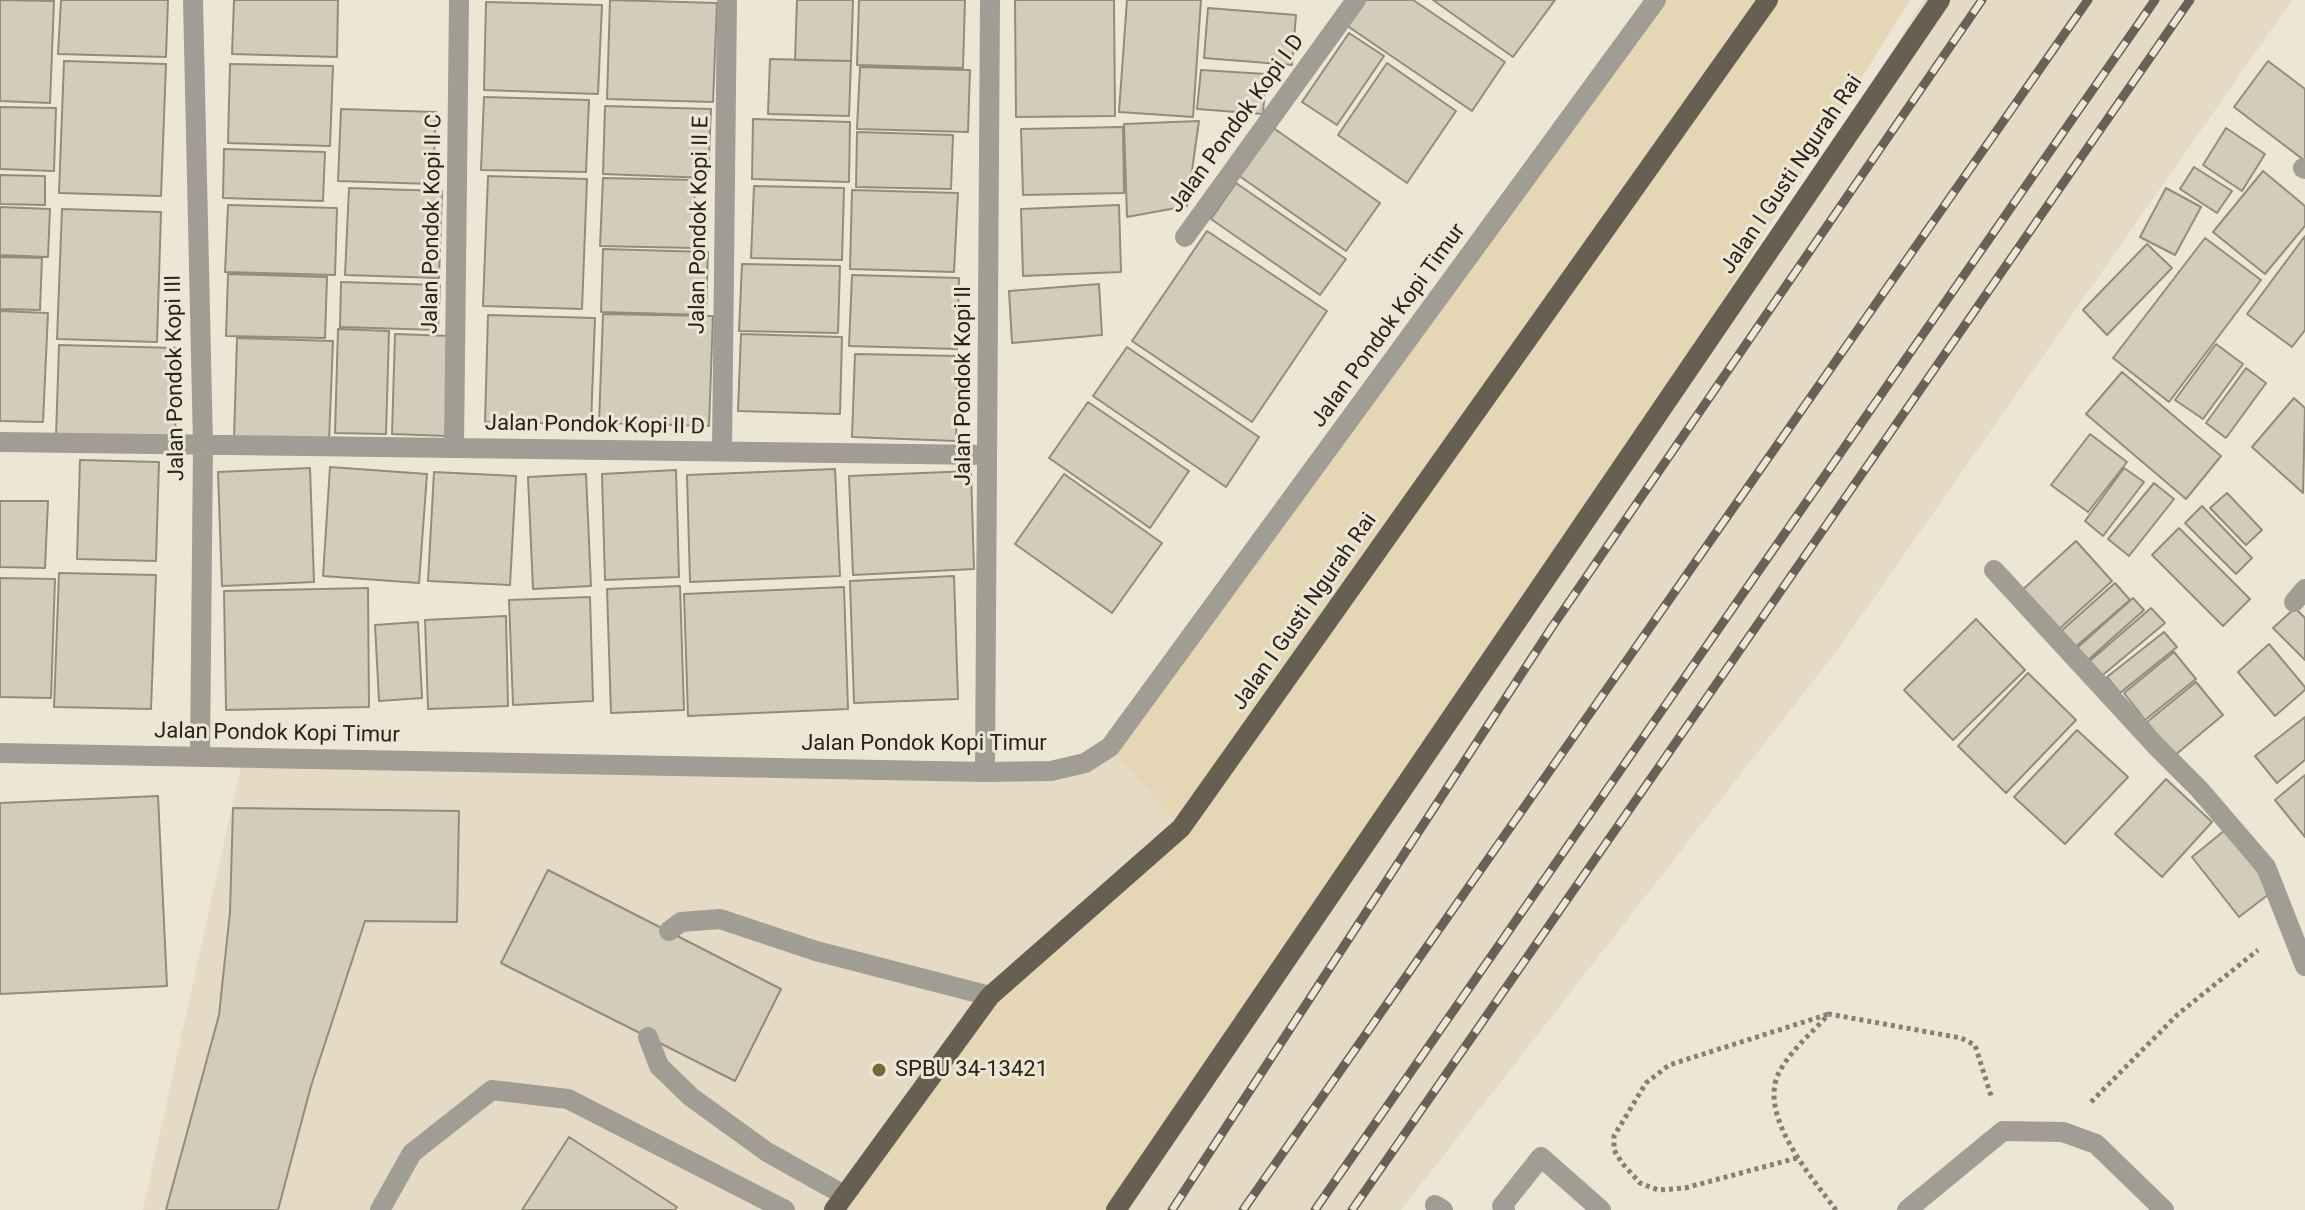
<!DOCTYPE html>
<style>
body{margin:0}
canvas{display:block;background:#eee6d5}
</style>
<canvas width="2305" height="1210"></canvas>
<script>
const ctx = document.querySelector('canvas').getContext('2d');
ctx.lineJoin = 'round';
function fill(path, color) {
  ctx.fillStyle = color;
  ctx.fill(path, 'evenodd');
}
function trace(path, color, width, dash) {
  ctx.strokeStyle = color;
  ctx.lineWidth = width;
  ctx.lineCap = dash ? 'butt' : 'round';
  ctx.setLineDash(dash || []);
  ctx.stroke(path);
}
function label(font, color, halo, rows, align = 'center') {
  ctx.font = font + ' Roboto,sans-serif';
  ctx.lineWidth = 6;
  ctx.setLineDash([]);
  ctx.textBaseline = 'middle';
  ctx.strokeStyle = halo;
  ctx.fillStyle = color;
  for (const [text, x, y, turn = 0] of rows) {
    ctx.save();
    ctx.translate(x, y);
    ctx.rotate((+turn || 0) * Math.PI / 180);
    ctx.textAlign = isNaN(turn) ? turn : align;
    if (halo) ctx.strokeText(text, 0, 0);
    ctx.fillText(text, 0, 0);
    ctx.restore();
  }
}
fill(new Path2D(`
 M1923,0H2292L1838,649L1401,1210H1117L1795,212Z
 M1110,747L1181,828L834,1210H143L243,757L1051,771Z`), '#e5dac3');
fill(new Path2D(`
 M1656,0H1910L1591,512L1116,1210H834L990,996L1181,828L1110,747Z`), '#e5d6b5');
const building = new Path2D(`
 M0,0L54,1L50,103L0,101Z
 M61,0H168L166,57L58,54Z
 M234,0H338L337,57L232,54Z
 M610,0L717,3L713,102L607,99Z
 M797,0H853L851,61L795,60Z
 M859,0H965L963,68L857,65Z
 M1015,0H1114L1115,116L1016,117Z
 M1127,0H1201L1193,117L1119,112Z
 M1363,0H1413L1505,62L1472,111L1346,25Z
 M1433,0H1555L1513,57Z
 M486,2L602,5L598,94L484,90Z
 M1208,8L1296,15L1292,65L1204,58Z
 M1349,33L1384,56L1337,125L1302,102Z
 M770,59L851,61L849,116L768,114Z
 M64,61L166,64L161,196L59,193Z
 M2268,61L2305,89V161L2234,107Z
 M1387,63L1456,111L1407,183L1338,135Z
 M230,64L333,66L330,146L228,143Z
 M860,67L970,70L968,132L857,129Z
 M1201,70L1266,74L1263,114L1197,109Z
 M484,97L589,100L586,172L481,170Z
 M605,106L711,109L708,178L603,174Z
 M0,107L56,108L54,171L0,169Z
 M341,109L436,112L433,184L338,181Z
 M753,119L850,122L849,182L752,179Z
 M1199,121L1187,206L1127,217L1124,124Z
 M1123,127L1124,193L1023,195L1021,129Z
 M1272,127L1380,203L1346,251L1238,175Z
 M2226,128L2265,154L2242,191L2203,165Z
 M857,132L953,135L951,189L856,187Z
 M224,149L325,152L323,201L223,198Z
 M2194,167L2232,191L2217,213L2180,189Z
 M2263,171L2305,206V226L2265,274L2213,232Z
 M0,175L45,176V205L0,204Z
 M488,176L587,179L582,309L483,306Z
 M603,178L695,180L693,248L600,246Z
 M1236,183L1346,259L1320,295L1211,219Z
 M754,186L844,188L842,260L751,258Z
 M349,188L442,191L439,278L345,275Z
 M2166,188L2201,207L2175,255L2140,237Z
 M852,190L958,193L954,272L850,269Z
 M228,205L337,208L335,275L225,272Z
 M1119,205L1121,272L1023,276L1021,209Z
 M0,207L50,209L48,257L0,255Z
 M62,209L161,212L157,342L57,339Z
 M1207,231L1327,311L1252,422L1132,341Z
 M2305,236V330L2292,347L2247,314Z
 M2205,238L2261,280L2169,402L2113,358Z
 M2147,244L2172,268L2107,335L2083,310Z
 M603,249L708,252L706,315L601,312Z
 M0,257L42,258L40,310L0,309Z
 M742,264L840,266L838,333L739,331Z
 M228,274L327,277L325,338L226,336Z
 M852,275L959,278L957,349L849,346Z
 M341,282L440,285L438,330L340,327Z
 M1099,284L1102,335L1012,343L1009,291Z
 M0,311L48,313L43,422L0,421Z
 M603,314L713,316L709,426L599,423Z
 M488,315L595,318L591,424L485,422Z
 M338,329L389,331L386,434L335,433Z
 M395,334L451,336L447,436L392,434Z
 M741,334L842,337L840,414L738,411Z
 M237,338L333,341L329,441L234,439Z
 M2216,344L2243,364L2203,419L2175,400Z
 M59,345L177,348L175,441L56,437Z
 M1127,347L1259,437L1226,487L1093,396Z
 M855,354L958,356L956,441L852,437Z
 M2246,368L2266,383L2226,438L2206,423Z
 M2122,372L2221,456L2186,499L2086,414Z
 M2294,398L2305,408L2303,493L2252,447Z
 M1088,402L1189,471L1150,528L1049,458Z
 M2090,434L2127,462L2088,512L2051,485Z
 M80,460L159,462L156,561L77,559Z
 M330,467L427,474L419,583L323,576Z
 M310,468L314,582L222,586L218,472Z
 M2124,468L2144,482L2103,536L2085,521Z
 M835,469L840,576L690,582L687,475Z
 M676,470L679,577L605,580L602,474Z
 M971,471L974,569L853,575L849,476Z
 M434,472L516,476L510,585L428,581Z
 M586,474L591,586L533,589L528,477Z
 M1064,474L1162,543L1112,613L1015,544Z
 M2154,483L2174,499L2129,556L2108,539Z
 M2227,493L2262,530L2246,545L2210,508Z
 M0,501H48L45,568L0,567Z
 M2202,506L2252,558L2236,574L2185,523Z
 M2179,528L2250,599L2223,626L2152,555Z
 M2076,541L2112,581L2056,632L2020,592Z
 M59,573L156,575L151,709L54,707Z
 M954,576L958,699L854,703L850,581Z
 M0,578L55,579L51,698L0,697Z
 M2115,583L2130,600L2073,649L2059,633Z
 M680,586L684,710L611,713L607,589Z
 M844,587L848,709L688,716L684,594Z
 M368,588L369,707L226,710L224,591Z
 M590,597L593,701L513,705L509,600Z
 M2133,598L2144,610L2088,660L2077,648Z
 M2151,608L2165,623L2098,679L2085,665Z
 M2295,608L2305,618V660L2273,628Z
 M506,616L508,706L428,709L425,620Z
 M1976,619L2025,670L1953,740L1904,690Z
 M418,622L422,698L379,701L375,625Z
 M2164,632L2177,647L2120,693L2107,677Z
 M2269,644L2305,687V690L2275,716L2238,672Z
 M2174,652L2196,679L2145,720L2124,693Z
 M2028,673L2076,720L2006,793L1958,746Z
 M2196,682L2223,715L2174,756L2147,722Z
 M2305,717V760L2277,783L2255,756Z
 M2077,730L2128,777L2065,844L2014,797Z
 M2305,775V837L2275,800Z
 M2166,779L2212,822L2162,877L2115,834Z
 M158,796L167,986L0,994V803Z
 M233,808L459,811L457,922L365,921L311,1086L278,1210H166L219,1015L230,912Z
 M2225,830L2273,891L2239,917L2192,857Z
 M548,870L781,989L735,1081L501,963Z
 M569,1137L677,1207L675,1210H522Z`);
fill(building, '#d4ccbb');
trace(building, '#938b7b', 2);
trace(new Path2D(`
 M2091,1102L2178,1014L2258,950
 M1797,1158L1685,1188L1658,1190L1640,1183L1622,1163L1614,1150V1136L1646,1083L1669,1065L1829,1014
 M1836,1210C1812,1178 1761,1119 1777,1077C1787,1053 1812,1033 1829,1014L1961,1038L1975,1045L1992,1099`), '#857f74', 5, [4, 4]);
trace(new Path2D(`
 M669,931L681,922L720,919L816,951L990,996
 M648,1037L659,1066L691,1097L767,1152L844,1195
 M380,1210L412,1153L492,1090L568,1099L785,1210`), '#a09d95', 20);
trace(new Path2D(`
 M193,0L203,445L200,756
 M2303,168L2305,169
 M1185,237L1356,0
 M0,442L987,455
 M454,448L459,0
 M722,451L727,0
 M1994,570L2157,747L2199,789L2266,867L2305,966
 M2294,602L2305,589
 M0,753L985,772L1051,771L1085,763L1110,747L1656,0
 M985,772L990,0
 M1435,1205L1443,1210
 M1505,1210L1502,1206L1541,1157L1601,1210
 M1907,1210L2003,1131L2063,1132L2096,1144L2164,1210`), '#a09d95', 20);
trace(new Path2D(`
 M834,1210L990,996L1181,828L1768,0
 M1116,1210L1940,0`), '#666053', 20);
const rail = new Path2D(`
 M1172,1210L1552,627L1982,0
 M1243,1210L2088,0
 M1315,1210L2155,0
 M1352,1210L2190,0`);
trace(rail, '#676258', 9);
trace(rail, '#eee6d5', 6, [18]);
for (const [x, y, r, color] of [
 [879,1070,8,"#7b6635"]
]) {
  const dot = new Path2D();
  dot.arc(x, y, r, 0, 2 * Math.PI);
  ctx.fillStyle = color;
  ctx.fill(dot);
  trace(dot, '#eee6d5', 3);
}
label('22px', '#27241e', '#eee6d5', [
 ["Jalan Pondok Kopi I D",1237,124,-54],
 ["Jalan I Gusti Ngurah Rai",1792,175,-56],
 ["Jalan Pondok Kopi II C",433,224,-89],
 ["Jalan Pondok Kopi II E",700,225,-89],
 ["Jalan Pondok Kopi Timur",1389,326,-54],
 ["Jalan Pondok Kopi III",176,378,-91],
 ["Jalan Pondok Kopi II",964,386,-90],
 ["Jalan Pondok Kopi II D",595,426,1],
 ["Jalan I Gusti Ngurah Rai",1305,612,-55],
 ["Jalan Pondok Kopi Timur",277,734,1],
 ["Jalan Pondok Kopi Timur",924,744]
]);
label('22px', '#27241e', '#eee6d5', [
 ["SPBU 34-13421",895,1070]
], 'left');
</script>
